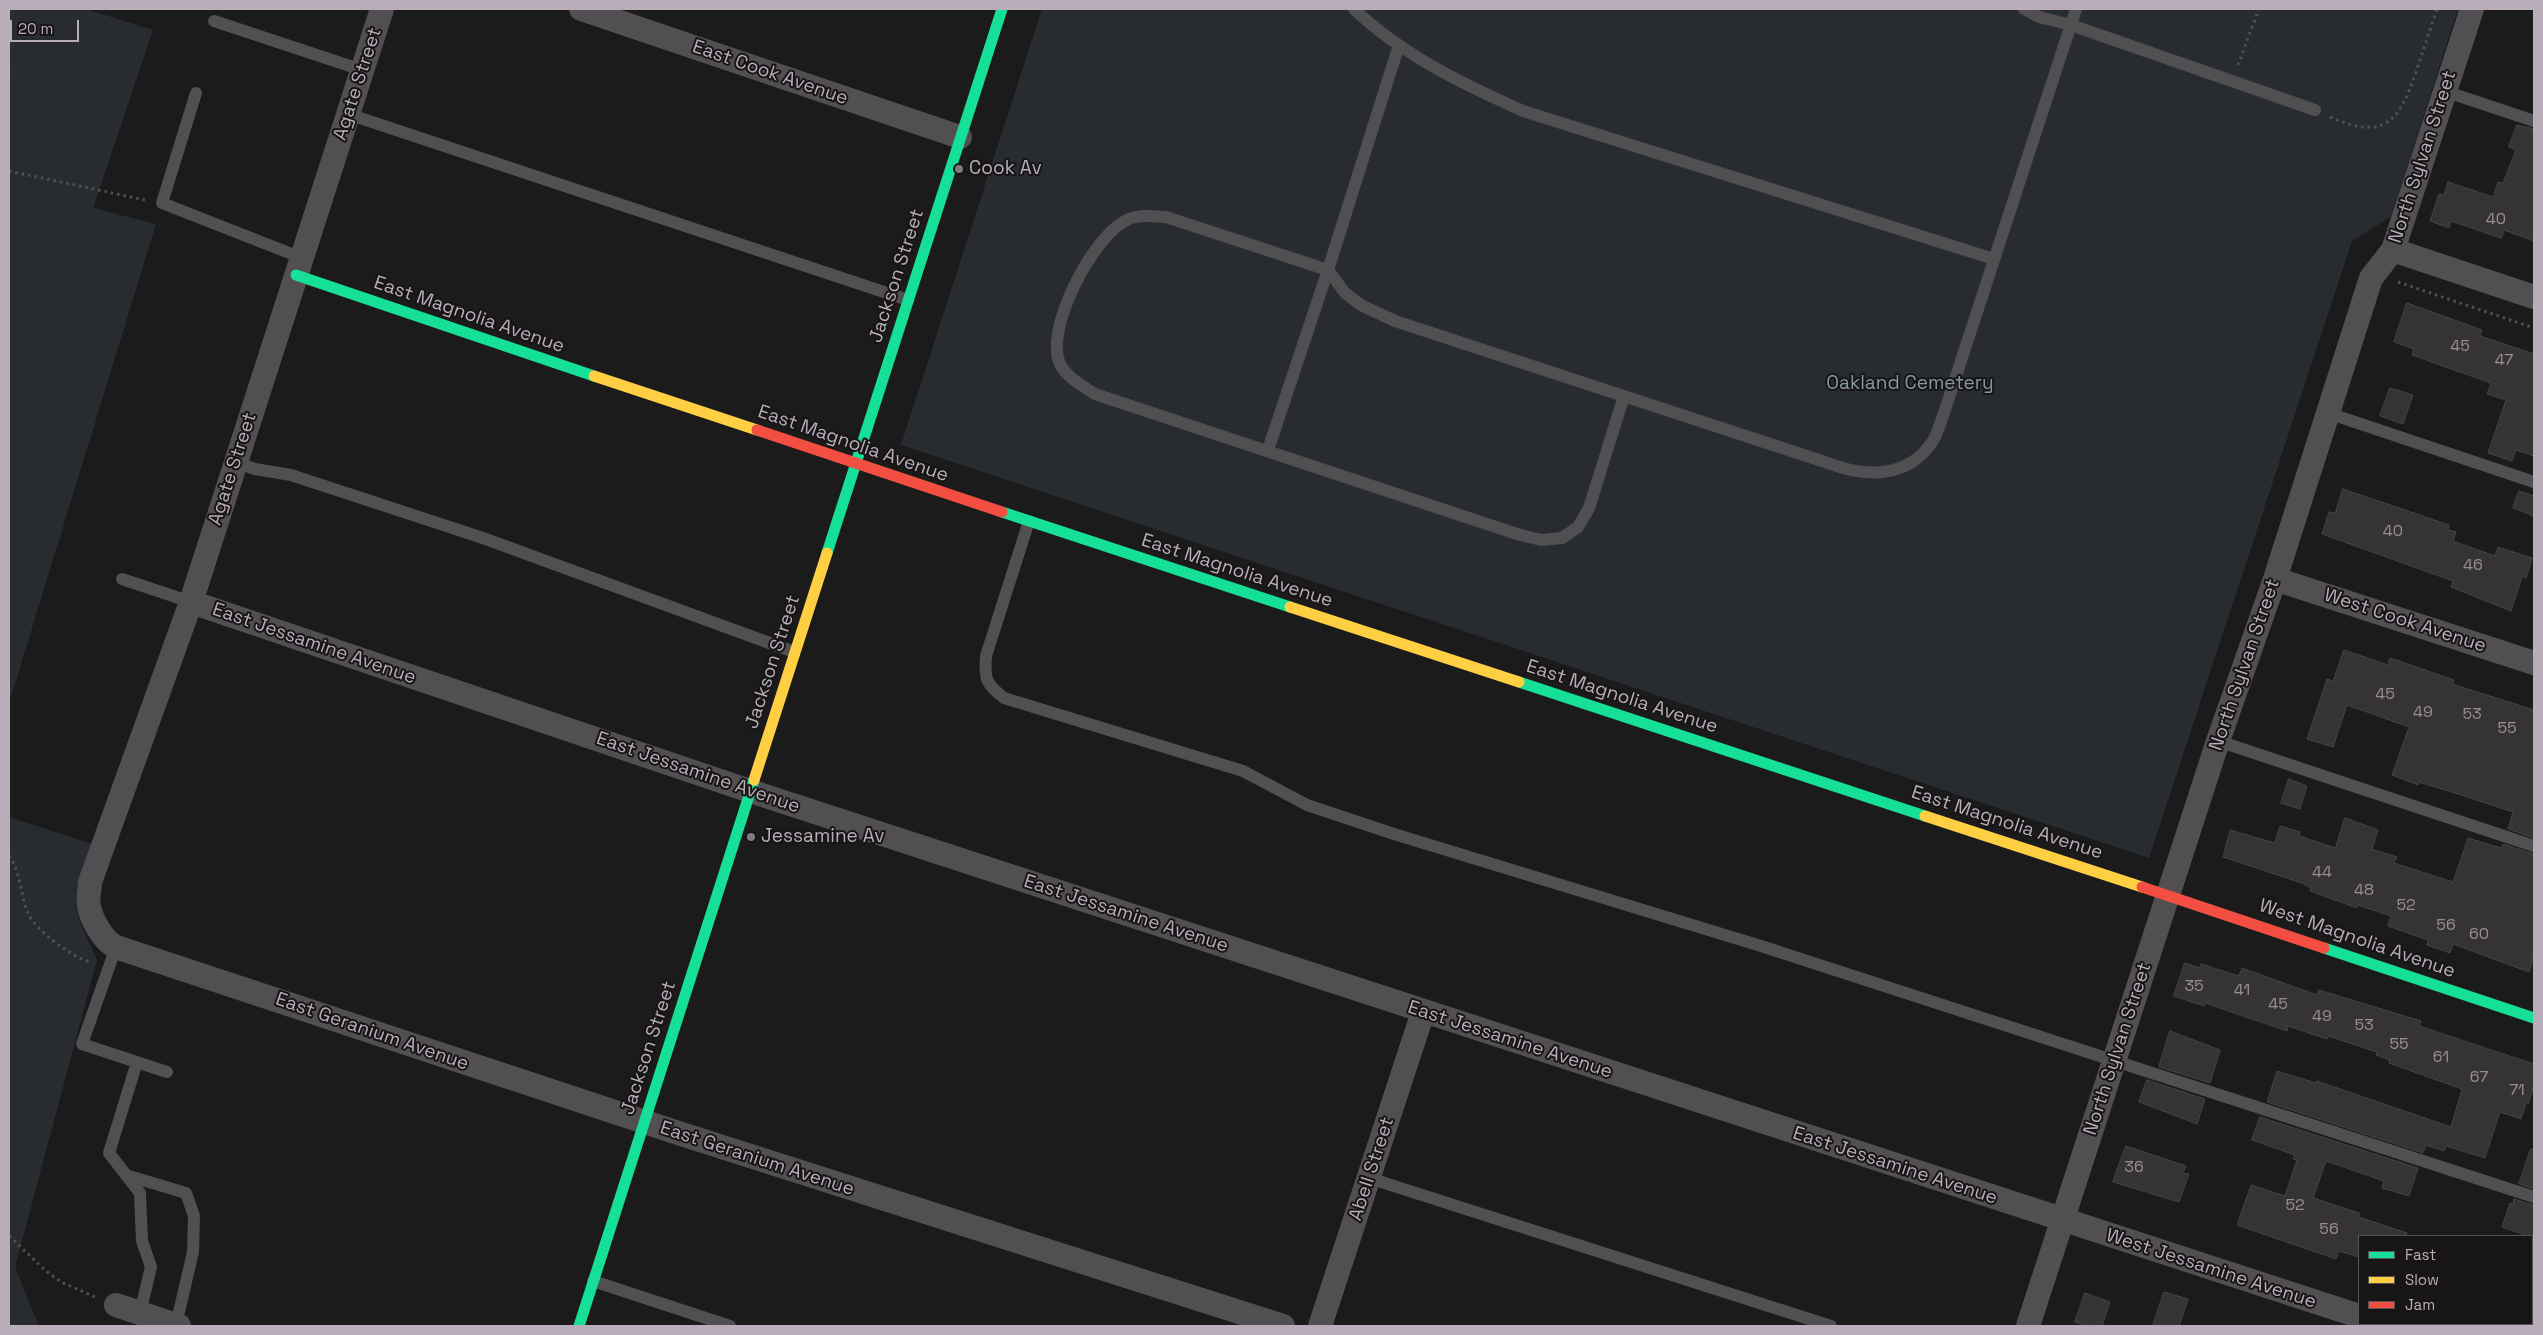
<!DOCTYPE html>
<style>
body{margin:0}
#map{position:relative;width:2543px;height:1335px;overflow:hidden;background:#1b1b1b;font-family:"Space Grotesk",sans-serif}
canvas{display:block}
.frame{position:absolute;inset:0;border:10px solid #baadba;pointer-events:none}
.legend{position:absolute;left:2358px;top:1235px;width:175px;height:90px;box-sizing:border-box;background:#171516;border:1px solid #585258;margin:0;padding:6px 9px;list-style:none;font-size:15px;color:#baadba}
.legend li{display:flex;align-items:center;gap:10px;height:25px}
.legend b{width:25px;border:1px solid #585258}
.scale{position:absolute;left:10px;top:20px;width:69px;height:22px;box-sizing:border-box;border:2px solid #baadba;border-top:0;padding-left:6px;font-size:15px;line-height:18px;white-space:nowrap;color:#baadba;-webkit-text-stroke:4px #171516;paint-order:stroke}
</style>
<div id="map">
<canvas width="2543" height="1335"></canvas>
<div class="frame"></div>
<ul class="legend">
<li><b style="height:6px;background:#16e098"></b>Fast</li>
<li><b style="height:6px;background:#ffcf43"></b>Slow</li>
<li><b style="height:6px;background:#f24e42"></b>Jam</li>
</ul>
<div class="scale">20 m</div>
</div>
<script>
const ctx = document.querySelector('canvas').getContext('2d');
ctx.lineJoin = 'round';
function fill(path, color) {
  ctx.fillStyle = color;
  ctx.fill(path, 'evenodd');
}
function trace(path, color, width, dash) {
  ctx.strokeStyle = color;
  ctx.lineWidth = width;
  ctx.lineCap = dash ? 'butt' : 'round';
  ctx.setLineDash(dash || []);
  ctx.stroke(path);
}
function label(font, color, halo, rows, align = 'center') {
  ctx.font = font + ' "Space Grotesk",sans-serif';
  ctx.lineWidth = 4;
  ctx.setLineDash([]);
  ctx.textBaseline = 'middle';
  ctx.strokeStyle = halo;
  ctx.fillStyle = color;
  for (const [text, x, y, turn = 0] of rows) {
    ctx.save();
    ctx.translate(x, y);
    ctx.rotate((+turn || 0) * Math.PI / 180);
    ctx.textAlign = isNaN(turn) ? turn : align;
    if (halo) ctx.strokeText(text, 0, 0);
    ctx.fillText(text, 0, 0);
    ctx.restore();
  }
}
fill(new Path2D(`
 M9,9H86L153,30L93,208L156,224L9,703Z
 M1042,9H2458L2391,217L2352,241L2149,858L901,445Z
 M9,817L92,844L75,904L79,920L97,960L15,1267L39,1326H9Z`), '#282c31');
const building = new Path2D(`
 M2517,125L2534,129V241L2504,230L2501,238L2451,221L2449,228L2430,221L2439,194L2444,195L2448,182L2493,197L2498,182L2503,183L2516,150L2509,147Z
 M2407,303L2482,330L2480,336L2534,354V456L2516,450L2512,461L2488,453L2506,400L2487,394L2491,383L2412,355L2414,349L2394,342Z
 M2390,388L2413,395L2403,424L2380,416Z
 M2343,489L2449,525L2448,530L2456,532L2453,541L2495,556L2498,547L2532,558L2526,578L2522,577L2511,611L2451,587L2453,581L2322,534L2329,512L2335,513Z
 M2519,491L2534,496V516L2513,508Z
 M2344,650L2388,665L2390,658L2454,680L2452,684L2534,710V838L2508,829L2513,812L2455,793L2419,782L2418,785L2392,775L2409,727L2347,705L2333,747L2307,739L2327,679L2333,681Z
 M2289,779L2307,786L2300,809L2281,803Z
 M2345,818L2378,830L2372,849L2397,857L2394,863L2453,882L2468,838L2501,848L2503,844L2534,854V955L2529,972L2453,944L2450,953L2427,945L2428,940L2388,926L2391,916L2358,905L2357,908L2310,891L2311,888L2302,883L2223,857L2230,830L2275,843L2280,826L2300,832L2299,836L2335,848Z
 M2185,963L2200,968L2201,964L2239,976L2242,968L2317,995L2319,990L2421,1021L2419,1026L2534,1064V1086L2528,1104L2526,1103L2521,1119L2500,1112L2485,1158L2446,1146L2444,1151L2426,1145L2423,1153L2267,1102L2277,1071L2316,1083L2317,1081L2451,1127L2462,1089L2389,1063L2390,1060L2376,1055L2377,1052L2328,1036L2327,1039L2288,1026L2287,1031L2205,1003L2204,1006L2174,996Z
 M2170,1031L2220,1050L2210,1083L2159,1067Z
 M2147,1080L2205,1099L2197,1124L2139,1102Z
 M2260,1117L2418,1168L2409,1196L2382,1188L2384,1181L2326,1161L2313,1198L2359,1213V1217L2407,1233L2406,1236H2359V1257L2339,1251L2336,1259L2237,1225L2251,1185L2285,1196L2297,1160L2293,1159L2295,1155L2252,1140Z
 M2126,1146L2186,1166L2183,1173L2189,1174L2179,1202L2113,1182Z
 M2531,1149L2534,1150V1189L2519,1184Z
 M2514,1199L2534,1205V1238L2502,1227L2510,1203L2513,1204Z
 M2164,1292L2188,1299L2179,1326H2153Z
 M2085,1293L2110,1302L2102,1326H2088L2075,1322Z`);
fill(building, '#353334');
trace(building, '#474347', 1);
trace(new Path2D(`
 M2238,65L2259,9
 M9,71V75
 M2330,117C2385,141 2399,122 2416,72C2423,51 2430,30 2437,9
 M9,171L145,200
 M2398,282L2534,328
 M9,856C21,871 20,893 27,911C34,930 72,957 92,963
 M9,1236L46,1271L61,1282L95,1297`), '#525052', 3, [2.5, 4]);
trace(new Path2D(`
 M1354,9C1402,55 1463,84 1523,111L1994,259
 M2024,9L2039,17L2071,25L2315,110
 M214,21L362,70
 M2444,91L2534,121
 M196,93L162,203L302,258
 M348,114L908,300
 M1624,396L1589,508L1578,527L1562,538L1541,540L1517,534L1095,394C1083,386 1067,378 1060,364C1044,330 1092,238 1125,221C1138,214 1152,216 1166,217L1328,270L1345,293L1361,305L1395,321L1828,463C1863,477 1905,479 1930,445C1937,437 1940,423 1944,413L2076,9
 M2328,413L2534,482
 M1268,450L1328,270L1399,45
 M236,462L255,469L291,475L483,538L794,652
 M1029,521L986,656C984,679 986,684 1004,698L1243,771L1307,805L1394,834L1761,946L2534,1197
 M122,579L191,602
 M2218,741L2534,846
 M116,947L82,1044L167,1072
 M137,1062L109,1153L140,1193L142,1241L151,1267L140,1313
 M129,1176L186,1193L194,1216L193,1252L176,1325
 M1369,1178L1831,1326
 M593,1281L730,1326`), '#514f51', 12);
trace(new Path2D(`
 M382,9L191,602L90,882C90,890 87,900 89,907C92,920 103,941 116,947L672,1131L1283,1326
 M581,9L960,137
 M2393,250L2534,297
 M2275,579L2534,663
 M191,602L750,791L2359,1316
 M116,1305L179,1326
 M2383,1324L2390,1326
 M1320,1326L1423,1012
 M2028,1326L2218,741L2275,579L2371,278L2393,250L2472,9`), '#514f51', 24);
trace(new Path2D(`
 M296,275L594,376
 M1002,512L1290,607
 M827,553L1002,9
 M1519,682L1925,816
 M2324,948L2534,1018
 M579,1326L754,780`), '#16e098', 11);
trace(new Path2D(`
 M594,376L757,430
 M1290,607L1519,682
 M754,780L827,553
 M1925,816L2142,887`), '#ffcf43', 11);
trace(new Path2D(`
 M757,430L1002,512
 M2142,887L2324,948`), '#f24e42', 11);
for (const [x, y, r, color] of [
 [959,169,5,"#827a82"],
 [751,837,5,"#827a82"]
]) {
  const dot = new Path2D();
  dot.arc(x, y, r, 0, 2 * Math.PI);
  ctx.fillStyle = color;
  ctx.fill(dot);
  trace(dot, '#171516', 2);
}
label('16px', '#998e98', null, [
 ["40",2496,220],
 ["45",2460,347],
 ["47",2504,361],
 ["40",2393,532],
 ["46",2473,566],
 ["45",2385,695],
 ["49",2423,713],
 ["53",2472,715],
 ["55",2507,729],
 ["44",2322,873],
 ["48",2364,891],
 ["52",2406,906],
 ["56",2446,926],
 ["60",2479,935],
 ["35",2194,987],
 ["41",2242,991],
 ["45",2278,1005],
 ["49",2322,1017],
 ["53",2364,1026],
 ["55",2399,1045],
 ["61",2441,1058],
 ["67",2479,1078],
 ["71",2517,1091],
 ["36",2134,1168],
 ["52",2295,1206],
 ["56",2329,1230]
]);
label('19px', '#baadba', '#171516', [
 ["East Cook Avenue",770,73,19],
 ["Agate Street",358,84,-72],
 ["North Sylvan Street",2423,157,-72],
 ["Jackson Street",897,276,-72],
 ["East Magnolia Avenue",469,315,19],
 ["East Magnolia Avenue",853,444,19],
 ["Agate Street",233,469,-72],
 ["East Magnolia Avenue",1237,571,18],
 ["West Cook Avenue",2405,621,18],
 ["East Jessamine Avenue",314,644,19],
 ["Jackson Street",773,662,-72],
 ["North Sylvan Street",2245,665,-71],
 ["East Magnolia Avenue",1622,697,18],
 ["East Jessamine Avenue",698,773,19],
 ["East Magnolia Avenue",2007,823,18],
 ["East Jessamine Avenue",1126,914,18],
 ["West Magnolia Avenue",2357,939,19],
 ["East Geranium Avenue",372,1032,19],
 ["East Jessamine Avenue",1510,1040,18],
 ["Jackson Street",649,1048,-72],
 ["North Sylvan Street",2118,1049,-72],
 ["East Geranium Avenue",757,1159,18],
 ["East Jessamine Avenue",1895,1166,18],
 ["Abell Street",1372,1169,-72],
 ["West Jessamine Avenue",2211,1269,18]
]);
label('19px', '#baadba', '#171516', [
 ["Cook Av",969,169],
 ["Jessamine Av",761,837]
], 'left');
label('19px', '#8698a4', '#171516', [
 ["Oakland Cemetery",1910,384]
]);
</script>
